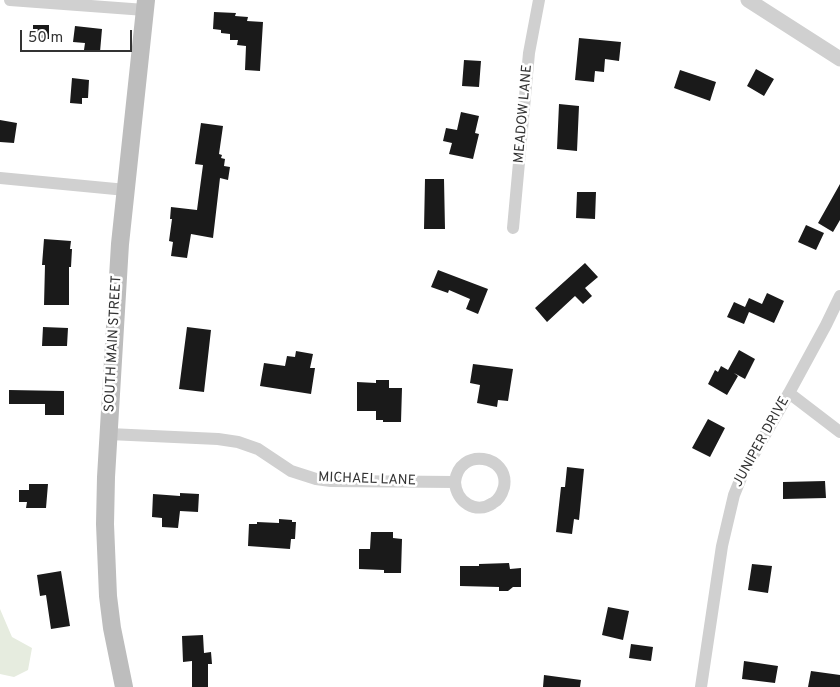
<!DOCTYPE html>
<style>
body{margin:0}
#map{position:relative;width:840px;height:687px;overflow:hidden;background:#fff;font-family:Overpass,sans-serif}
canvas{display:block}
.scale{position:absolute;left:20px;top:30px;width:112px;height:22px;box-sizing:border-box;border:2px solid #333;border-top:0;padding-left:6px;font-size:15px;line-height:18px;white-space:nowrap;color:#333;-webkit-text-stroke:4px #fff;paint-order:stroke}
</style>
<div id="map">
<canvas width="840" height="687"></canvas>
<div class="scale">50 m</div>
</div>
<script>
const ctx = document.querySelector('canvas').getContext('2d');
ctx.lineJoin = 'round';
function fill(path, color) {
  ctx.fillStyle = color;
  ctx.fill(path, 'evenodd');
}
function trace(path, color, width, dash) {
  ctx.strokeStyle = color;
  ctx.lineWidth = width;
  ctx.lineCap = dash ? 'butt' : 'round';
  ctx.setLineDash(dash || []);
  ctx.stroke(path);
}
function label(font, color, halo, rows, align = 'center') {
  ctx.font = font + ' Overpass,sans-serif';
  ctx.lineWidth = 5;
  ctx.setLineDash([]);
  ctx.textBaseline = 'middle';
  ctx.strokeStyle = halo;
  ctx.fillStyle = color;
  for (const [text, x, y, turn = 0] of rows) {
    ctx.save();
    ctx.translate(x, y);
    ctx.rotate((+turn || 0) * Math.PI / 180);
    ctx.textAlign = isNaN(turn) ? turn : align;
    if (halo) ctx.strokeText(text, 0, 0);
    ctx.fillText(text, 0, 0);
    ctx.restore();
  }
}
fill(new Path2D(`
 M0,609L12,637L32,648L28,670L14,677L0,674Z`), '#e6ecdf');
fill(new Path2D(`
 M214,12L236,13L235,16L248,17L247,21L263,22L260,71L245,70L246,46L237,45L238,40H230V34L221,33V30L213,29Z
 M33,25H49V39H33Z
 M75,26L102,29L100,52L84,50L85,43L73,42Z
 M579,38L621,42L619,61L605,59L604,72L595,71L594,82L575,80Z
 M464,60L481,61L479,87L462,86Z
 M756,69L774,79L764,96L747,86Z
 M680,70L716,82L710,101L674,88Z
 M72,78L89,80L88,98H82V104L70,103Z
 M559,104L579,106L577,151L557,149Z
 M461,112L479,116L475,133L479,134L473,159L449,154L452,143L443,141L446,128L457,130Z
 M0,120L17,123L14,143L0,142Z
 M201,123L223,126L219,154L222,155L221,158L225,159L224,166L230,167L228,180L220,178L213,238L191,234L187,258L171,256L173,242L169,241L172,219H170L171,207L197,210L203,165L195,164Z
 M425,179H444L445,229H424Z
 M840,184V220L833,232L818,223Z
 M577,192H596L595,219L576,218Z
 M806,225L824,233L816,250L798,242Z
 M44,239L71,241L70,249H72L71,267H69V305H44L45,265H42Z
 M585,263L598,277L585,288L592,296L583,304L575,296L547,322L535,308Z
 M438,270L488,289L478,314L466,309L470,299L449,290L448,293L431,287Z
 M767,293L784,301L774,323L749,312L744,324L727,317L734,302L745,307L749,298L762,304Z
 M43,327L68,328L67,346H42Z
 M187,327L211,330L204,392L179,389Z
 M739,350L755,359L745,379L734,373L738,376L727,395L708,384L715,370L718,372L721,366L728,370Z
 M296,351L313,354L310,368H315L311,394L260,386L264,363L285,366L287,356L295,357Z
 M473,364L513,369L508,401L498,400L497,407L477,403L480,385L470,383Z
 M376,380H389V388H402L401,422H383V420H376V411H357V382L376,383Z
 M9,390L64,391V415H45V404H9Z
 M708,419L725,428L710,457L692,448Z
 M567,467L584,469L579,520L574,519L572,534L556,532L561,487H565Z
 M825,481L826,498L783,499V482Z
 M29,484H48L46,508H26L27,502H19V490H29Z
 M180,493L199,494L198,512L180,511L178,528L162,527V518L152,517L153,494L180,496Z
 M279,519L292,520V522H296L295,539H291L290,549L248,546L249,524H257V522L279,523Z
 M371,532H393V538L402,539L401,573H384V570L359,569V549H370Z
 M509,563L510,569L521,568V587H513L508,591H499V587L460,586V566H479V564Z
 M752,564L772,566L768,593L748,590Z
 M61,571L70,626L51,629L46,595L40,596L37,575Z
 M608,607L629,611L623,640L602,635Z
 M203,635L204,653L211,652L212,664H208V687H192V661L183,662L182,636Z
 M631,644L653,647L651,661L629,658Z
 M744,661L778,666L775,683L742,679Z
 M811,671L840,675V687H808Z
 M544,675L581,680L580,687H543Z`), '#1a1a1a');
trace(new Path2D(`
 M10,0L145,10
 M0,178L126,190
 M513,228L529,53L539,0
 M789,393L840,432
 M109,434L218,439L238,442L258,449L291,471L316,479L331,481L455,482C459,446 510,455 504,487C502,494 499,500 493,503C476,515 456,502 455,482
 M701,687L722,546L734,495L743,473L789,393L826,325L840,296`), '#d0d0d0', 12);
trace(new Path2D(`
 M748,0L840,59`), '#d0d0d0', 15);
trace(new Path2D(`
 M124,687L112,628L108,596L105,524L106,477L120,244L146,0`), '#bdbdbd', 18);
label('14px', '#333', '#fff', [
 ["MEADOW LANE",524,114,-85],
 ["SOUTH MAIN STREET",114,344,-87],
 ["JUNIPER DRIVE",762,442,-61],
 ["MICHAEL LANE",367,480,2]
]);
</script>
